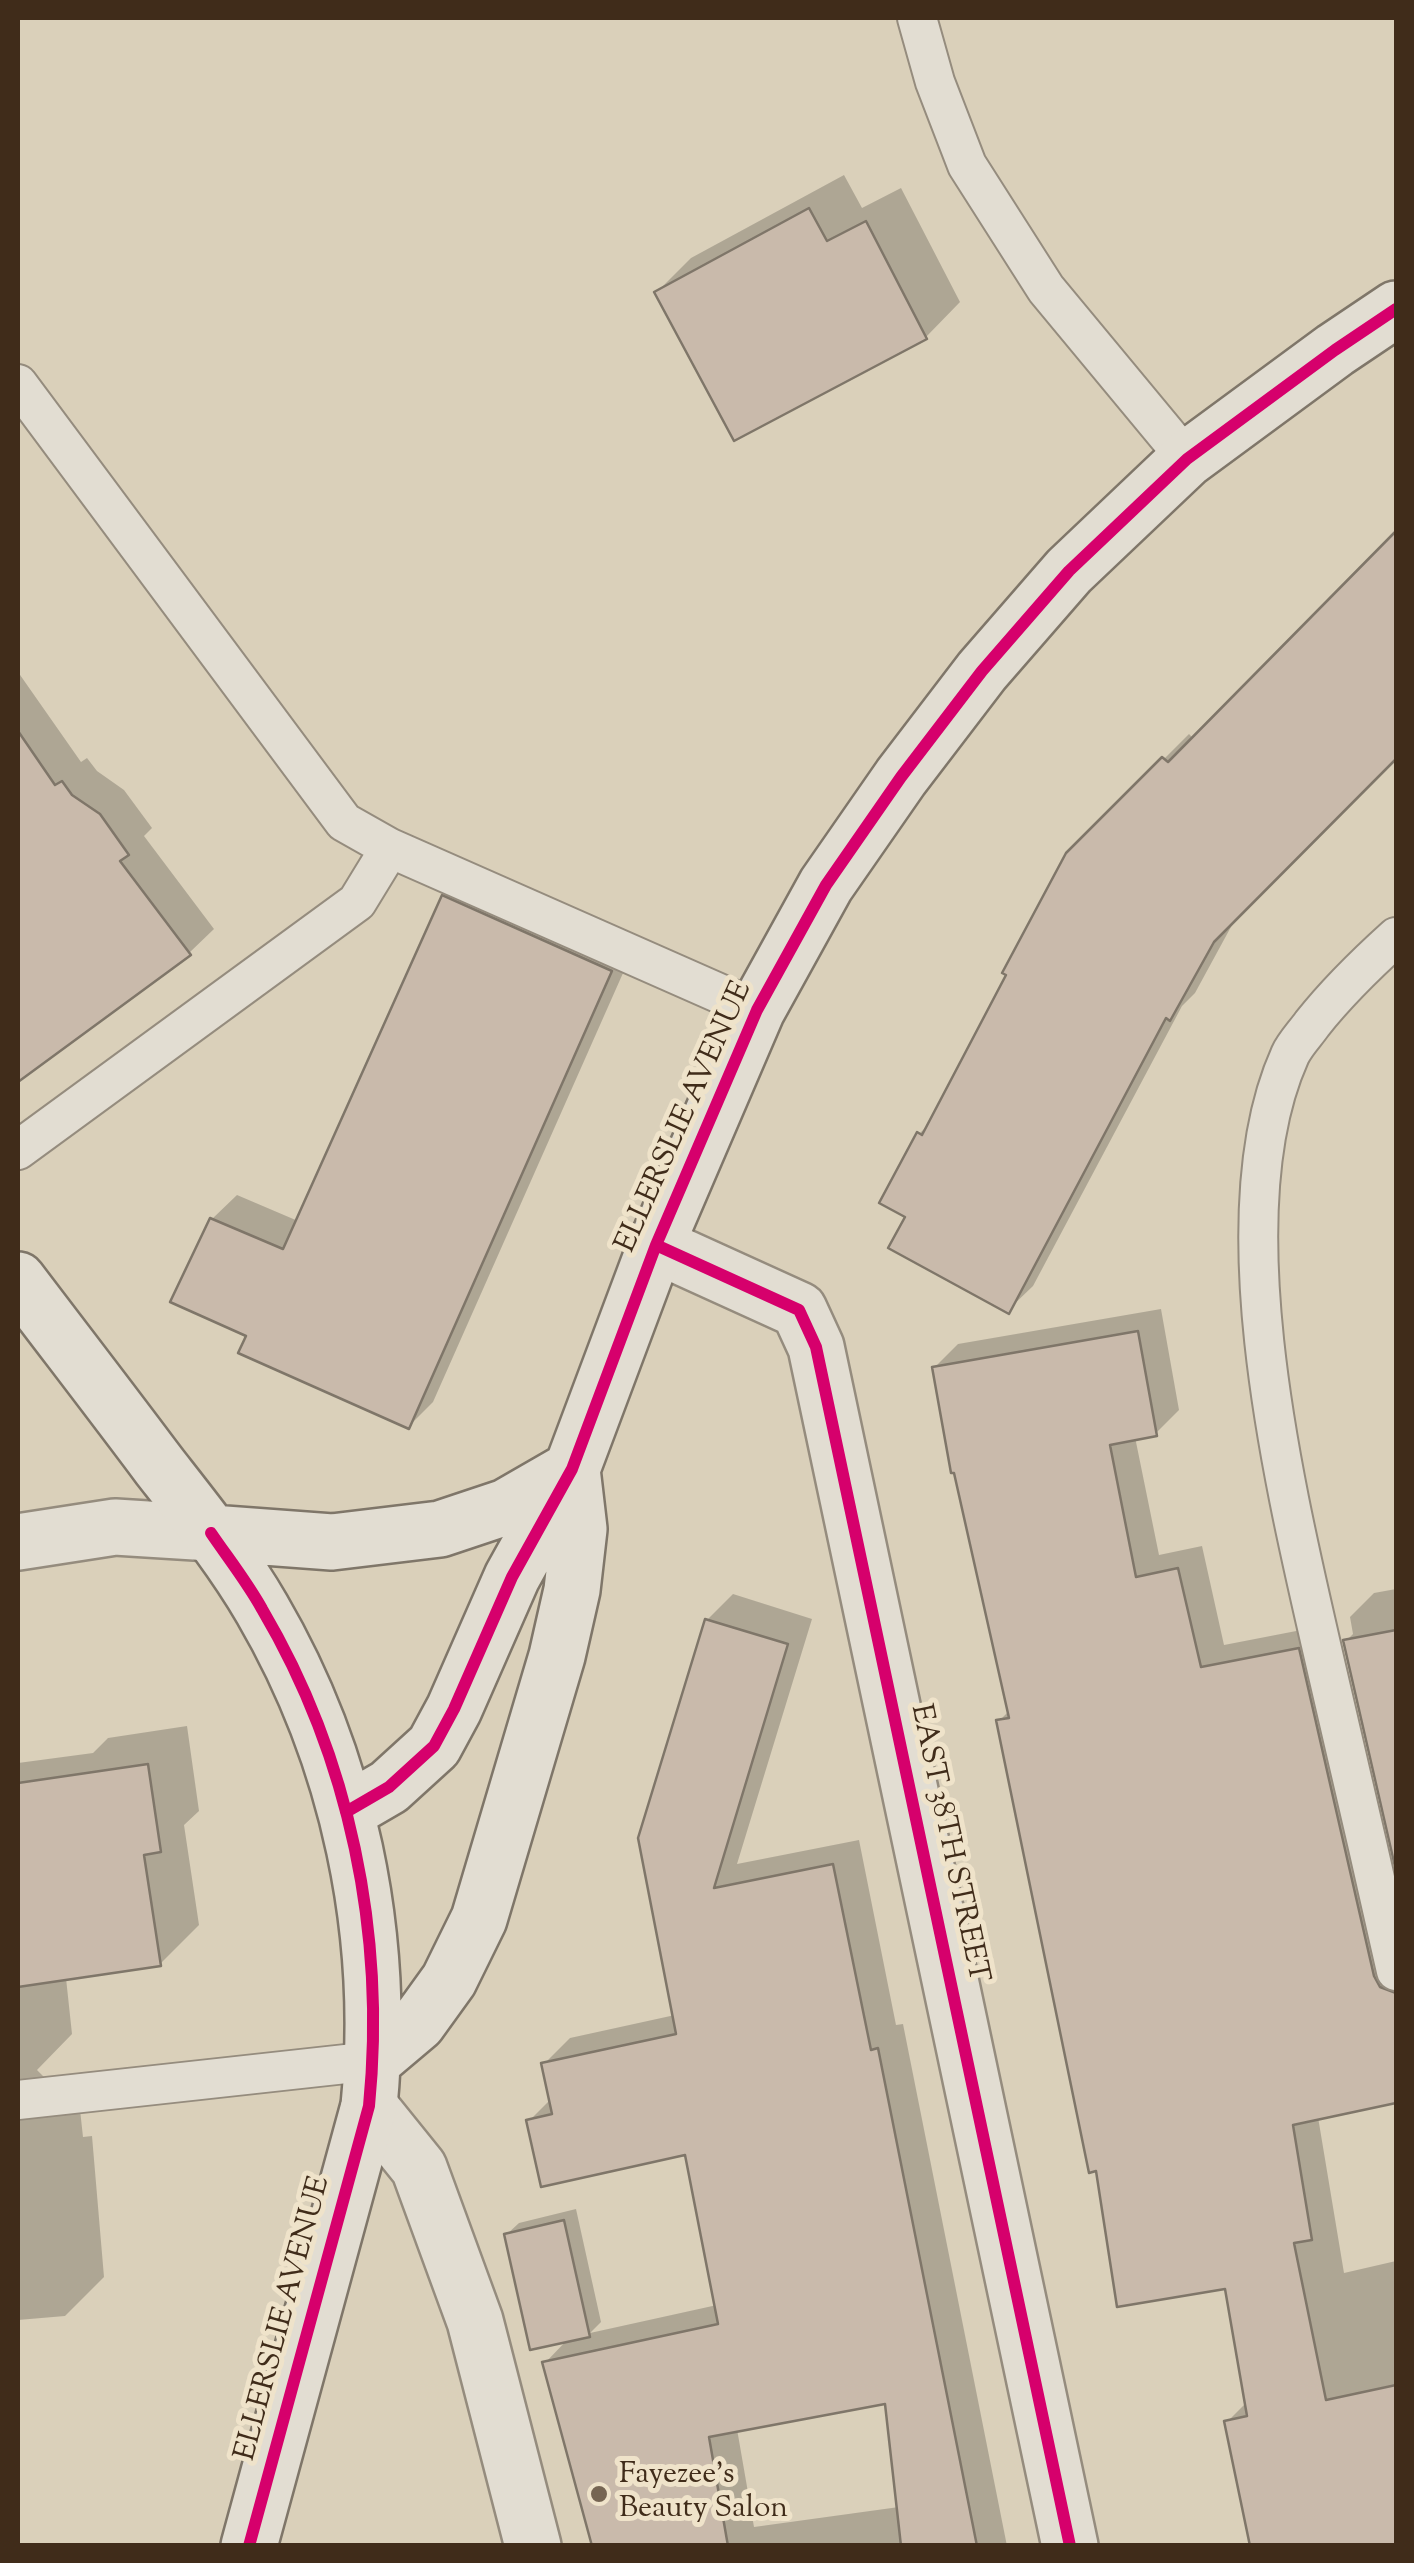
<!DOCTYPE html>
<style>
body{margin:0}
#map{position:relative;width:1414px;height:2563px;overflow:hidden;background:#dad0ba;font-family:"Sorts Mill Goudy",serif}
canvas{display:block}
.frame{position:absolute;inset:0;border:20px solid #402c1a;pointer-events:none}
</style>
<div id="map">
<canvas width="1414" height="2563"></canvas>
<div class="frame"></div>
</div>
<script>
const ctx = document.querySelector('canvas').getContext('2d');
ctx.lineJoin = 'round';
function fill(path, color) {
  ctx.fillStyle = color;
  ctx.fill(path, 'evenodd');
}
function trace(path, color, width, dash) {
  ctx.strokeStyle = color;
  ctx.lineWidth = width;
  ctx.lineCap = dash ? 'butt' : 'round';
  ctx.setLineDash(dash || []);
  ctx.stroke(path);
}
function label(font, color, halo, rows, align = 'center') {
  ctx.font = font + ' "Sorts Mill Goudy",serif';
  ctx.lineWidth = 10;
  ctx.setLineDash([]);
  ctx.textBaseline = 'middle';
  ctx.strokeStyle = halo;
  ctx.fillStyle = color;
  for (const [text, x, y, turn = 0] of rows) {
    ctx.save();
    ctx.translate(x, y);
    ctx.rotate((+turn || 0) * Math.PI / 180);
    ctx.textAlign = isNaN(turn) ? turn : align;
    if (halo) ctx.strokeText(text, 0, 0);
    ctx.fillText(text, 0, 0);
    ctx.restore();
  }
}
fill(new Path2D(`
 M844,175L862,208L901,188L960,302L926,337L735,438L657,292L691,258Z
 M1395,537L1396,756L1238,914L1195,993L1182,1006L1033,1286L1008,1310L908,1216L919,1134L933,1120L1068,855L1189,734L1194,739Z
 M18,672L81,762L87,758L97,771L124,790L152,828L144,836L214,929L189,953L39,1063L18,1032Z
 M468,872L635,946L433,1402L409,1426L249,1335L212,1219L237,1195L298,1221L444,897Z
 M1161,1309L1179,1410L1155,1434L1135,1437L1159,1555L1202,1546L1224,1645L1322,1626L1396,1976V2100L1318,2117L1344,2273L1396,2261V2546H1253L1227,2422L1247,2402L1227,2287L1098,2168L999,1721L1010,1710L934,1368L958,1344Z
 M1396,1589V1860L1346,1641L1353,1634L1350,1617L1374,1593Z
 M733,1594L812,1619L737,1864L859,1840L896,2025L903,2024L1007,2546H595L545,2363L568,2339L506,2235L519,2223L576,2209L601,2322L590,2333L717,2305L687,2152L529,2121L551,2099L544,2064L570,2038L675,2015L707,1620ZM887,2401L899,2507L754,2527L737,2429Z
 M187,1726L199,1811L184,1825L199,1925L160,1964L66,1978L72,2034L37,2070L50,2083L77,2082L83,2137L92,2136L104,2277L65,2316L18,2320V1763L93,1753L108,1738Z`), '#0003');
const building = new Path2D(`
 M809,208L827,241L866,221L927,339L734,441L654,292Z
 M1396,531V759L1214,942L1170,1021L1166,1018L1009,1314L888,1248L905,1217L879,1203L917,1132L922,1135L1006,975L1002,973L1066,853L1162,757L1168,762Z
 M18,731L55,785L62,781L72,795L100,814L129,855L120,861L191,955L18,1082Z
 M442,895L612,971L409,1429L238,1353L246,1336L170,1302L210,1218L283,1249Z
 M1138,1331L1157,1436L1110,1445L1136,1577L1178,1568L1201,1667L1299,1648L1374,1976L1380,1987L1396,1993V2103L1293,2125L1312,2240L1294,2243L1326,2400L1396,2385V2546H1250L1224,2421L1247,2416L1225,2289L1117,2307L1096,2171L1089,2173L996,1720L1009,1718L954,1473H951L932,1367Z
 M705,1619L788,1644L714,1888L833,1864L871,2050L878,2048L977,2546H901L885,2404L709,2437L728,2546H592L542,2362L718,2324L685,2155L541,2187L526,2120L552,2114L541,2063L676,2034L638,1838Z
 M1396,1630V1871L1343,1640Z
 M148,1764L161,1852L144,1855L161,1966L18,1987V1783Z
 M564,2220L590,2337L530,2350L504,2234Z`);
fill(building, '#c9baab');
trace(building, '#7f7669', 2.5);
const lane = new Path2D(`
 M917,18L935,82L967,165L1046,289L1187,459
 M18,384L344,822L390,848L757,1010
 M1396,937C1365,965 1338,991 1312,1024C1305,1034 1295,1044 1290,1055C1216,1219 1289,1504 1328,1675C1351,1774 1374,1872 1396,1971
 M18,1150L357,902L390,848
 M18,2100L373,2061`);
const street = new Path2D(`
 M656,1245L799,1310L816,1347L1070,2546
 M18,1542L115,1527L211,1533
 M369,2106L419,2168L475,2321L533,2546`);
const secondary = new Path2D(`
 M18,1280C65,1342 113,1404 160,1467C196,1513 233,1559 262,1609C349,1758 386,1934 369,2106L249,2546
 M211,1533L332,1542L440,1529L506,1507L572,1469
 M346,1812L389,1787L434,1746L454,1709L512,1577L572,1469L656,1245L757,1010L826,885L901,777L982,671L1069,571L1187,459L1335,350L1396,309
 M373,2061L418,2023L449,1980L479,1919L557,1656L572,1590L579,1529L572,1469`);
trace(lane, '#958c7e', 42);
trace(street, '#958c7e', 60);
trace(secondary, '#7f7669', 60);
trace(lane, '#e2ddd2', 38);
trace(street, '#e2ddd2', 55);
trace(secondary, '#e2ddd2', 55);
trace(new Path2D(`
 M656,1245L799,1310L816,1347L1070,2546
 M211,1533C228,1558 247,1582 262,1609C350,1758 386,1934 369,2106L249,2546
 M346,1812L389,1787L434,1746L454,1709L512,1577L572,1469L656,1245L757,1010L826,885L901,777L982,671L1069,571L1187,459L1335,350L1396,309`), '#d6006c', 12);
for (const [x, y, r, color] of [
 [599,2494,10,"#766552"]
]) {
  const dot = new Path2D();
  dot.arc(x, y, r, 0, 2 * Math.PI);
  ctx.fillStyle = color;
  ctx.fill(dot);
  trace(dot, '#efe3ca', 4);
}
label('30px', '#402c1a', '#efe3ca', [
 ["ELLERSLIE AVENUE",686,1118,-66],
 ["EAST 38TH STREET",947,1844,78],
 ["ELLERSLIE AVENUE",285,2319,-75]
]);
label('30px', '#402c1a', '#efe3ca', [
 ["Fayezee's",619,2477],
 ["Beauty Salon",619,2511]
], 'left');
</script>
